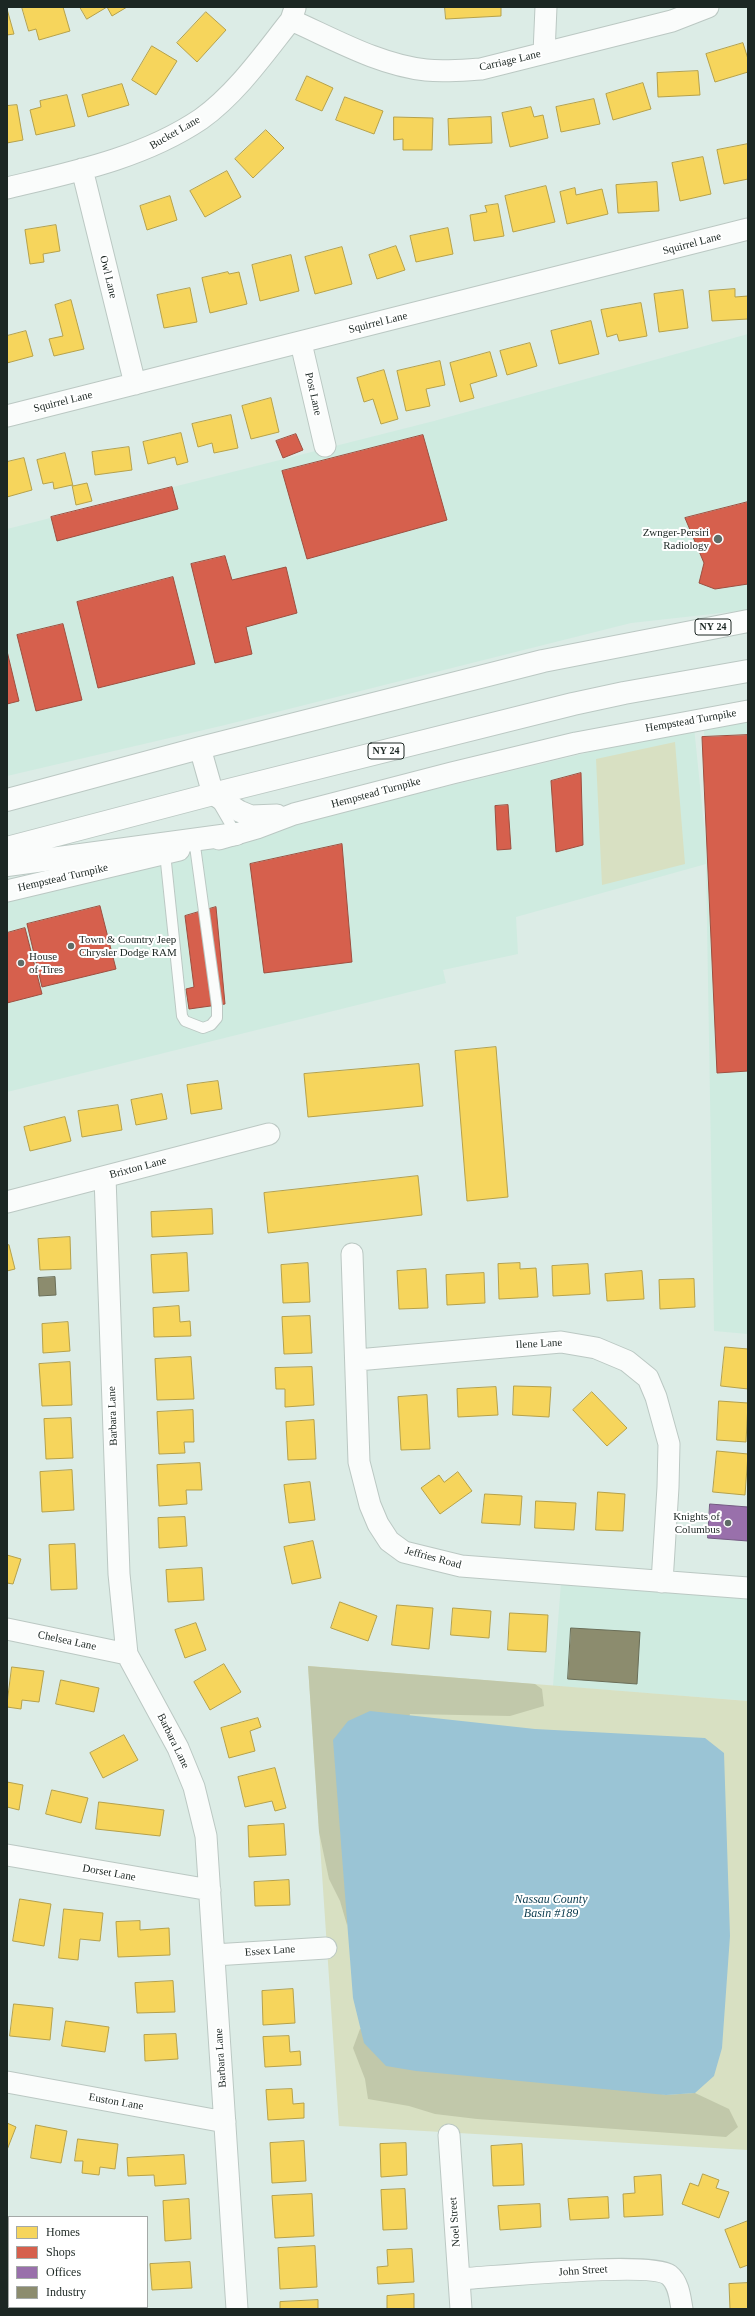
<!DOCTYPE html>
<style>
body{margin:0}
#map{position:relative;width:755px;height:2316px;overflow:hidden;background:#dcece6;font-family:Georgia,serif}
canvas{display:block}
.frame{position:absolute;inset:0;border:8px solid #1c2723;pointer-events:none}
.legend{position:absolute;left:8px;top:2216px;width:140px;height:92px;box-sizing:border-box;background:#fff;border:1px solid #a4a9a7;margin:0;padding:5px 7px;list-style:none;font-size:12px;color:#1c2723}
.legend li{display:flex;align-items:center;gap:8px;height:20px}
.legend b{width:20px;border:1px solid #a4a9a7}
</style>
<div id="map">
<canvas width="755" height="2316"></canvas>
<div class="frame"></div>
<ul class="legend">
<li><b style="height:11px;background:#f6d55c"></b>Homes</li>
<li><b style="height:11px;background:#d6604d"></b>Shops</li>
<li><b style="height:11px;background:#9970ab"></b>Offices</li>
<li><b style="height:11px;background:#8c8c6e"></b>Industry</li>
</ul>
</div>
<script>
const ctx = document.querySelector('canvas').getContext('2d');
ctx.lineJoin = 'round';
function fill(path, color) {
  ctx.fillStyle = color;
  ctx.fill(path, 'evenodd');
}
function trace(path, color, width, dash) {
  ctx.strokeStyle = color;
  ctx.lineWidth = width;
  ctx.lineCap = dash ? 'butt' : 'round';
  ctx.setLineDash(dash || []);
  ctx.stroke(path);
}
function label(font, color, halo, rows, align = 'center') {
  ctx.font = font + ' Georgia,serif';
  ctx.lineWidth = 4;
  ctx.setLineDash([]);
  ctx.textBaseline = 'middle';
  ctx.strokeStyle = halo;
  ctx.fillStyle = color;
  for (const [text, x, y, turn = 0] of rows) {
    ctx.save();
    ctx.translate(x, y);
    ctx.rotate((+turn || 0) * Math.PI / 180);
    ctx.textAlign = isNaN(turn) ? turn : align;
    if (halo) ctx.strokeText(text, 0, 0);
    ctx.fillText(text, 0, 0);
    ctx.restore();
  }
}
fill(new Path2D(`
 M748,334V610L631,623L225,725L7,776V529L434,421Z
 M748,718V1334L714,1331L706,864L516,917L518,954L443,970L446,983L7,1092V892L694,727L705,835L704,725Z
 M562,1570L748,1584V1701L553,1686Z`), '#cfebe0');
fill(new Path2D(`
 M675,742L685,864L602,885L596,759Z
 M308,1666L748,1701V2150L339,2126Z`), '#d8e0c2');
fill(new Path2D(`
 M308,1666L535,1684L542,1689L544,1706L510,1716L410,1714L347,1925L340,1901L329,1879L319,1832Z
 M360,2029L666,2095L695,2093L729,2109L738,2127L726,2137L477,2119L435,2114L409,2106L368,2099L365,2079L353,2048Z`), '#c1c8aa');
fill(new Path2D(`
 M370,1711L535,1729L705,1738L724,1753L730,1936L722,2048L714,2076L695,2093L666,2095L416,2071L386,2066L364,2043L353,1998L333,1740L348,1721Z`), '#9ac4d5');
const homes = new Path2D(`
 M22,7H63L70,31L39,40L36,29L29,31Z
 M80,7H127L112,16L107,7L87,19Z
 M445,7H501V16L446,19Z
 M7,9L14,34L7,35Z
 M206,12L226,30L197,62L177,43Z
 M743,43L748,59V72L715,82L706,54Z
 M152,46L177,61L156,95L132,80Z
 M698,71L700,95L658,97L657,73Z
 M307,76L333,88L322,111L296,100Z
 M643,83L651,109L613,120L606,94Z
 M122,84L129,105L88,117L82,95Z
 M67,95L75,126L36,135L30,110L41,107L40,101Z
 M345,97L383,111L374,134L336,120Z
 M594,99L600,124L561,132L556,107Z
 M17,105L23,140L7,143V106Z
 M531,107L534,117L543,115L548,138L510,147L502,113Z
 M394,117L433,118L432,150H403V139L394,140Z
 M491,117L492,143L449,145L448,119Z
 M266,130L284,148L253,178L235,159Z
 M748,144V179L724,184L717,150Z
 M703,157L711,194L680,201L672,163Z
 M227,171L241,197L205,217L190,191Z
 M657,182L659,211L618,213L616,185Z
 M546,186L555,222L513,232L505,196Z
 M575,188L576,195L602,189L608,214L567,224L560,192Z
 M170,196L177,220L147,230L140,206Z
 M498,204L504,236L474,241L470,215L487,212L485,206Z
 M56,225L60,251L43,254L44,262L30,264L25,230Z
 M448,228L453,254L416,262L410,236Z
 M396,246L405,270L377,279L369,255Z
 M342,247L352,284L315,294L305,257Z
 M291,255L299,291L260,301L252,265Z
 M228,272L229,274L239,272L247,304L210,313L202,278Z
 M190,288L197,322L164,328L157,295Z
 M735,289V297L748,296V319L712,321L709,291Z
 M683,290L688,328L659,332L654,294Z
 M71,300L84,349L54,356L49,339L63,336L55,305Z
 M641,303L647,336L619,341L617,334L607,337L601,310Z
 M591,321L599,354L559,364L551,331Z
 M26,331L33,356L7,363V336Z
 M530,343L537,366L507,375L500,351Z
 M490,352L497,376L470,384L474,398L460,402L450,363Z
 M440,361L445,385L426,389L430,406L406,411L397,371Z
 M384,370L398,419L381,424L373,399L364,402L357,378Z
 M271,398L279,432L251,439L242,406Z
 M231,415L238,448L214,453L212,443L198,447L192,424Z
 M181,433L188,462L177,465L175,457L148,464L143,442Z
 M129,447L132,470L95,475L92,452Z
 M65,453L73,486L87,483L92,501L76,505L72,485L54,489L53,482L43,484L37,460Z
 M24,458L32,490L7,497V462Z
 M496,1047L508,1197L467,1201L455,1051Z
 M419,1064L423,1106L308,1117L304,1074Z
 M218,1081L222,1109L191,1114L187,1085Z
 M162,1094L167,1119L136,1125L131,1100Z
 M118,1105L122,1130L82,1137L78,1111Z
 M65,1117L71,1141L30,1151L24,1127Z
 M418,1176L422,1215L268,1233L264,1193Z
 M212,1209L213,1234L152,1237L151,1212Z
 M70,1237L71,1269L40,1270L38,1239Z
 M9,1245L15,1269L7,1271V1246Z
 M187,1253L189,1291L153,1293L151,1255Z
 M308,1263L310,1302L283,1303L281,1265Z
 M520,1263V1269L536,1268L538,1297L499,1299L498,1264Z
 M588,1264L590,1294L553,1296L552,1266Z
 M426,1269L428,1308L399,1309L397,1271Z
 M642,1271L644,1299L607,1301L605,1274Z
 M484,1273L485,1303L447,1305L446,1275Z
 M694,1279L695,1307L660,1309L659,1280Z
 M179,1306L180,1322L190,1321L191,1336L154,1337L153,1308Z
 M310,1316L312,1353L284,1354L282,1317Z
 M68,1322L70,1351L43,1353L42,1324Z
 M725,1347L748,1349V1389L721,1386Z
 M191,1357L194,1399L157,1400L155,1359Z
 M70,1362L72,1405L42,1406L39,1364Z
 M312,1367L314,1405L285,1407V1389H276L275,1368Z
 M514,1386L551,1387L549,1417L513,1415Z
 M496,1387L498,1415L458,1417L457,1389Z
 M592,1392L627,1428L607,1446L573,1410Z
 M427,1395L430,1449L401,1450L398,1397Z
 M719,1401L748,1403L746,1442L717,1440Z
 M193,1410L194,1442H184L185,1453L159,1454L157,1412Z
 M71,1418L73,1458L46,1459L44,1419Z
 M314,1420L316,1459L288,1460L286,1422Z
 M717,1451L748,1454L745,1495L713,1492Z
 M200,1463L202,1490H186L187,1504L159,1506L157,1465Z
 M72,1470L74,1510L42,1512L40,1472Z
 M458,1472L472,1491L440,1514L421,1488L439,1475L444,1482Z
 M310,1482L315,1520L289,1523L284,1485Z
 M598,1492L625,1494L623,1531L596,1530Z
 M485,1494L522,1496L520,1525L482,1523Z
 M536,1501L576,1503L574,1530L535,1528Z
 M185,1517L187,1546L159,1548L158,1518Z
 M313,1541L321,1578L292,1584L284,1547Z
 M75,1544L77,1589L51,1590L49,1545Z
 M7,1555L21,1559L13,1584L7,1583Z
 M202,1568L204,1600L168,1602L166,1570Z
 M340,1602L377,1616L368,1641L331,1628Z
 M397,1605L433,1608L429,1649L392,1645Z
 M453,1608L491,1611L489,1638L451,1635Z
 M510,1613L548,1615L546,1652L508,1650Z
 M196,1623L206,1650L185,1658L175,1630Z
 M224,1664L241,1692L210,1710L194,1682Z
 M12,1667L44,1671L39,1702L22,1700L21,1709L7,1707Z
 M61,1680L99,1688L94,1712L56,1704Z
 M258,1718L261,1727L250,1731L255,1751L229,1758L221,1728Z
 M124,1735L138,1760L103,1778L90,1753Z
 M275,1768L286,1808L275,1811L272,1801L245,1807L238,1777Z
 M7,1782L23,1785L19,1810L7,1807Z
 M52,1790L88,1798L81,1823L46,1814Z
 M99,1802L164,1810L160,1836L96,1829Z
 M284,1824L286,1855L249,1857L248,1826Z
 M289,1880L290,1905L255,1906L254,1882Z
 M20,1899L51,1904L44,1946L13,1941Z
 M64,1909L103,1913L100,1941L80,1939L78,1960L59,1958Z
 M140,1921V1930L169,1928L170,1955L118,1957L116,1922Z
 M173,1981L175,2012L137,2013L135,1983Z
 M293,1989L295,2023L263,2025L262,1991Z
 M14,2004L53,2008L50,2040L10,2036Z
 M66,2021L109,2027L105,2052L62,2046Z
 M176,2034L178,2059L145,2061L144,2035Z
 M289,2036L290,2052L300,2051L301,2065L265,2067L263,2037Z
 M292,2089L293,2104L304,2103V2118L268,2120L266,2090Z
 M7,2123L16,2127L7,2150Z
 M36,2125L67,2131L61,2163L31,2158Z
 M78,2139L118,2144L115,2169L100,2167L99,2175L82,2173L83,2161H75Z
 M304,2141L306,2181L272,2183L270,2143Z
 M406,2143L407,2175L381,2177L380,2144Z
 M522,2144L524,2185L493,2186L491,2146Z
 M184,2155L186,2184L155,2186L154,2175L128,2176L127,2158Z
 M703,2174L719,2180L716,2188L729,2192L719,2218L682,2204L690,2183L698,2186Z
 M661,2175L663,2215L624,2217L623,2194L635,2193L634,2177Z
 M405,2189L407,2229L383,2230L381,2190Z
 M312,2194L314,2236L275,2238L272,2196Z
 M608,2197L609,2218L570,2220L568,2199Z
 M189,2199L191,2239L165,2241L163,2201Z
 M540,2204L541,2227L500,2230L498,2206Z
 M7,2220H9V2259H7Z
 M748,2221V2265L740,2268L725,2230Z
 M315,2246L317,2287L280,2289L278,2248Z
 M412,2249L414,2282L378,2284L377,2267L388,2266L387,2250Z
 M190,2262L192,2288L152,2290L150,2264Z
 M748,2283V2309H730L729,2284Z
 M414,2294V2309H387V2296Z
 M318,2300V2309H280V2302Z`);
fill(homes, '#f6d55c');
trace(homes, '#b5a14b', 1);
const shops = new Path2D(`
 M296,434L303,450L283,458L276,441Z
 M423,435L447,520L307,559L282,471Z
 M172,487L178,509L57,541L51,517Z
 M748,502V584L715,589L699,583L704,563L685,518Z
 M225,556L232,580L286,567L297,613L246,627L252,654L215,663L191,564Z
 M173,577L195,664L98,688L77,602Z
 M63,624L82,700L36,711L17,635Z
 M7,651L19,701L7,704Z
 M748,735V1071L717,1073L702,737Z
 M581,773L583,845L556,852L551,781Z
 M508,805L511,849L497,850L495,806Z
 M342,844L352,962L264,973L250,864Z
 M100,906L116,969L42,987L27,924Z
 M216,907L225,1004L189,1009L186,989L194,987L185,916Z
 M25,928L42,994L7,1003V933Z`);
fill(shops, '#d6604d');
trace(shops, '#9e4f40', 1);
const offices = new Path2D(`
 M710,1504L748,1507V1541L708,1538Z`);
fill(offices, '#9970ab');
trace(offices, '#745a82', 1);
const industry = new Path2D(`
 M55,1277L56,1295L39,1296L38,1278Z
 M571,1628L640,1632L637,1684L568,1679Z`);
fill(industry, '#8c8c6e');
trace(industry, '#6a6e58', 1);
const service = new Path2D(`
 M218,803L236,834
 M165,853L182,1016L185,1021L203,1028L211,1025L217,1018V1006L195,846`);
const minor = new Path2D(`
 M291,20C334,39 379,65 426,70C445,72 463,70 481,69L672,21L708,7
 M544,53L546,7
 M82,169L135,384
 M7,188C74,172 143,158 201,119C237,93 264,54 291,20L295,8
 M301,343L325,446
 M7,416L748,229
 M200,748L213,794L239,811L251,816L277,815
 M219,839L257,828L294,814L452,773L576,743L748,711
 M7,891L179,850
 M105,1177L119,1574L127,1654L178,1748L194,1787L206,1836L237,2309
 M7,1202L269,1134
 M352,1254L359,1462L370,1505L378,1524L389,1541L404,1552L461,1566L748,1588
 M357,1360L561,1342L596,1348L627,1361L648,1378L656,1397L669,1444L668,1487L662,1582
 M7,1629L127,1654
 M7,1855L210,1890
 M214,1955L326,1948
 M7,2082L225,2122
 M449,2135L461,2309
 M459,2279C493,2277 650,2261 669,2275C679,2283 680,2298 682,2309
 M7,2307L18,2309`);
const primary = new Path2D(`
 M7,800L200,748L543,661L748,621
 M7,848L213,794L573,704L624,693L748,671
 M7,865L236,834`);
trace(service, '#bbc8c3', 12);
trace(minor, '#bbc8c3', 23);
trace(primary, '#bbc8c3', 24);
trace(service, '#fafcfb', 10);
trace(minor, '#fafcfb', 21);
trace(primary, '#fafcfb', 22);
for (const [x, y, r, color] of [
 [718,539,5,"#5f6c67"],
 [71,946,4,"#5f6c67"],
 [21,963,4,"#5f6c67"],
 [728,1523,4,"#5f6c67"]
]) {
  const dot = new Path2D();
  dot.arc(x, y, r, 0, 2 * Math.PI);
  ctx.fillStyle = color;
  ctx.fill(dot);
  trace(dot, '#fff', 1.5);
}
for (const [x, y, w] of [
 [713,627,36],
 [386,751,36]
]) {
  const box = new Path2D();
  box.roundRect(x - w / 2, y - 8, w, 16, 3);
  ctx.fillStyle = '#fff';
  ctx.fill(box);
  trace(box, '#1c2723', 1);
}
label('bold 10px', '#1c2723', null, [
 ["NY 24",713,627],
 ["NY 24",386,751]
]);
label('11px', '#1c2723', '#fff', [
 ["Carriage Lane",510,61,-13],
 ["Bucket Lane",175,133,-30],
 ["Squirrel Lane",692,244,-15],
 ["Owl Lane",108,277,76],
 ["Squirrel Lane",378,323,-14],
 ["Post Lane",313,394,77],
 ["Squirrel Lane",63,402,-14],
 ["Hempstead Turnpike",691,721,-10],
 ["Hempstead Turnpike",376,793,-15],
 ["Hempstead Turnpike",63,878,-13],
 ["Brixton Lane",138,1168,-15],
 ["Ilene Lane",539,1344,-3],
 ["Barbara Lane",113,1416,-92],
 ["Jeffries Road",433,1558,15],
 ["Chelsea Lane",67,1641,12],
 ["Barbara Lane",173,1741,64],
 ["Dorset Lane",109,1873,10],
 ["Essex Lane",270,1951,-4],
 ["Barbara Lane",221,2058,-94],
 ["Euston Lane",116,2102,10],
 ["Noel Street",455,2222,-94],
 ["John Street",583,2271,-4]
]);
label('11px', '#1c2723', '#fff', [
 ["Zwnger-Persiri",709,533],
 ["Radiology",709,546],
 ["Town & Country Jeep",79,940,"left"],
 ["Chrysler Dodge RAM",79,953,"left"],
 ["House",29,957,"left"],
 ["of Tires",29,970,"left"],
 ["Knights of",720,1517],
 ["Columbus",720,1530]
], 'right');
label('italic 12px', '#08394c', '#fff', [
 ["Nassau County",551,1900],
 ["Basin #189",551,1914]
]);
</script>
